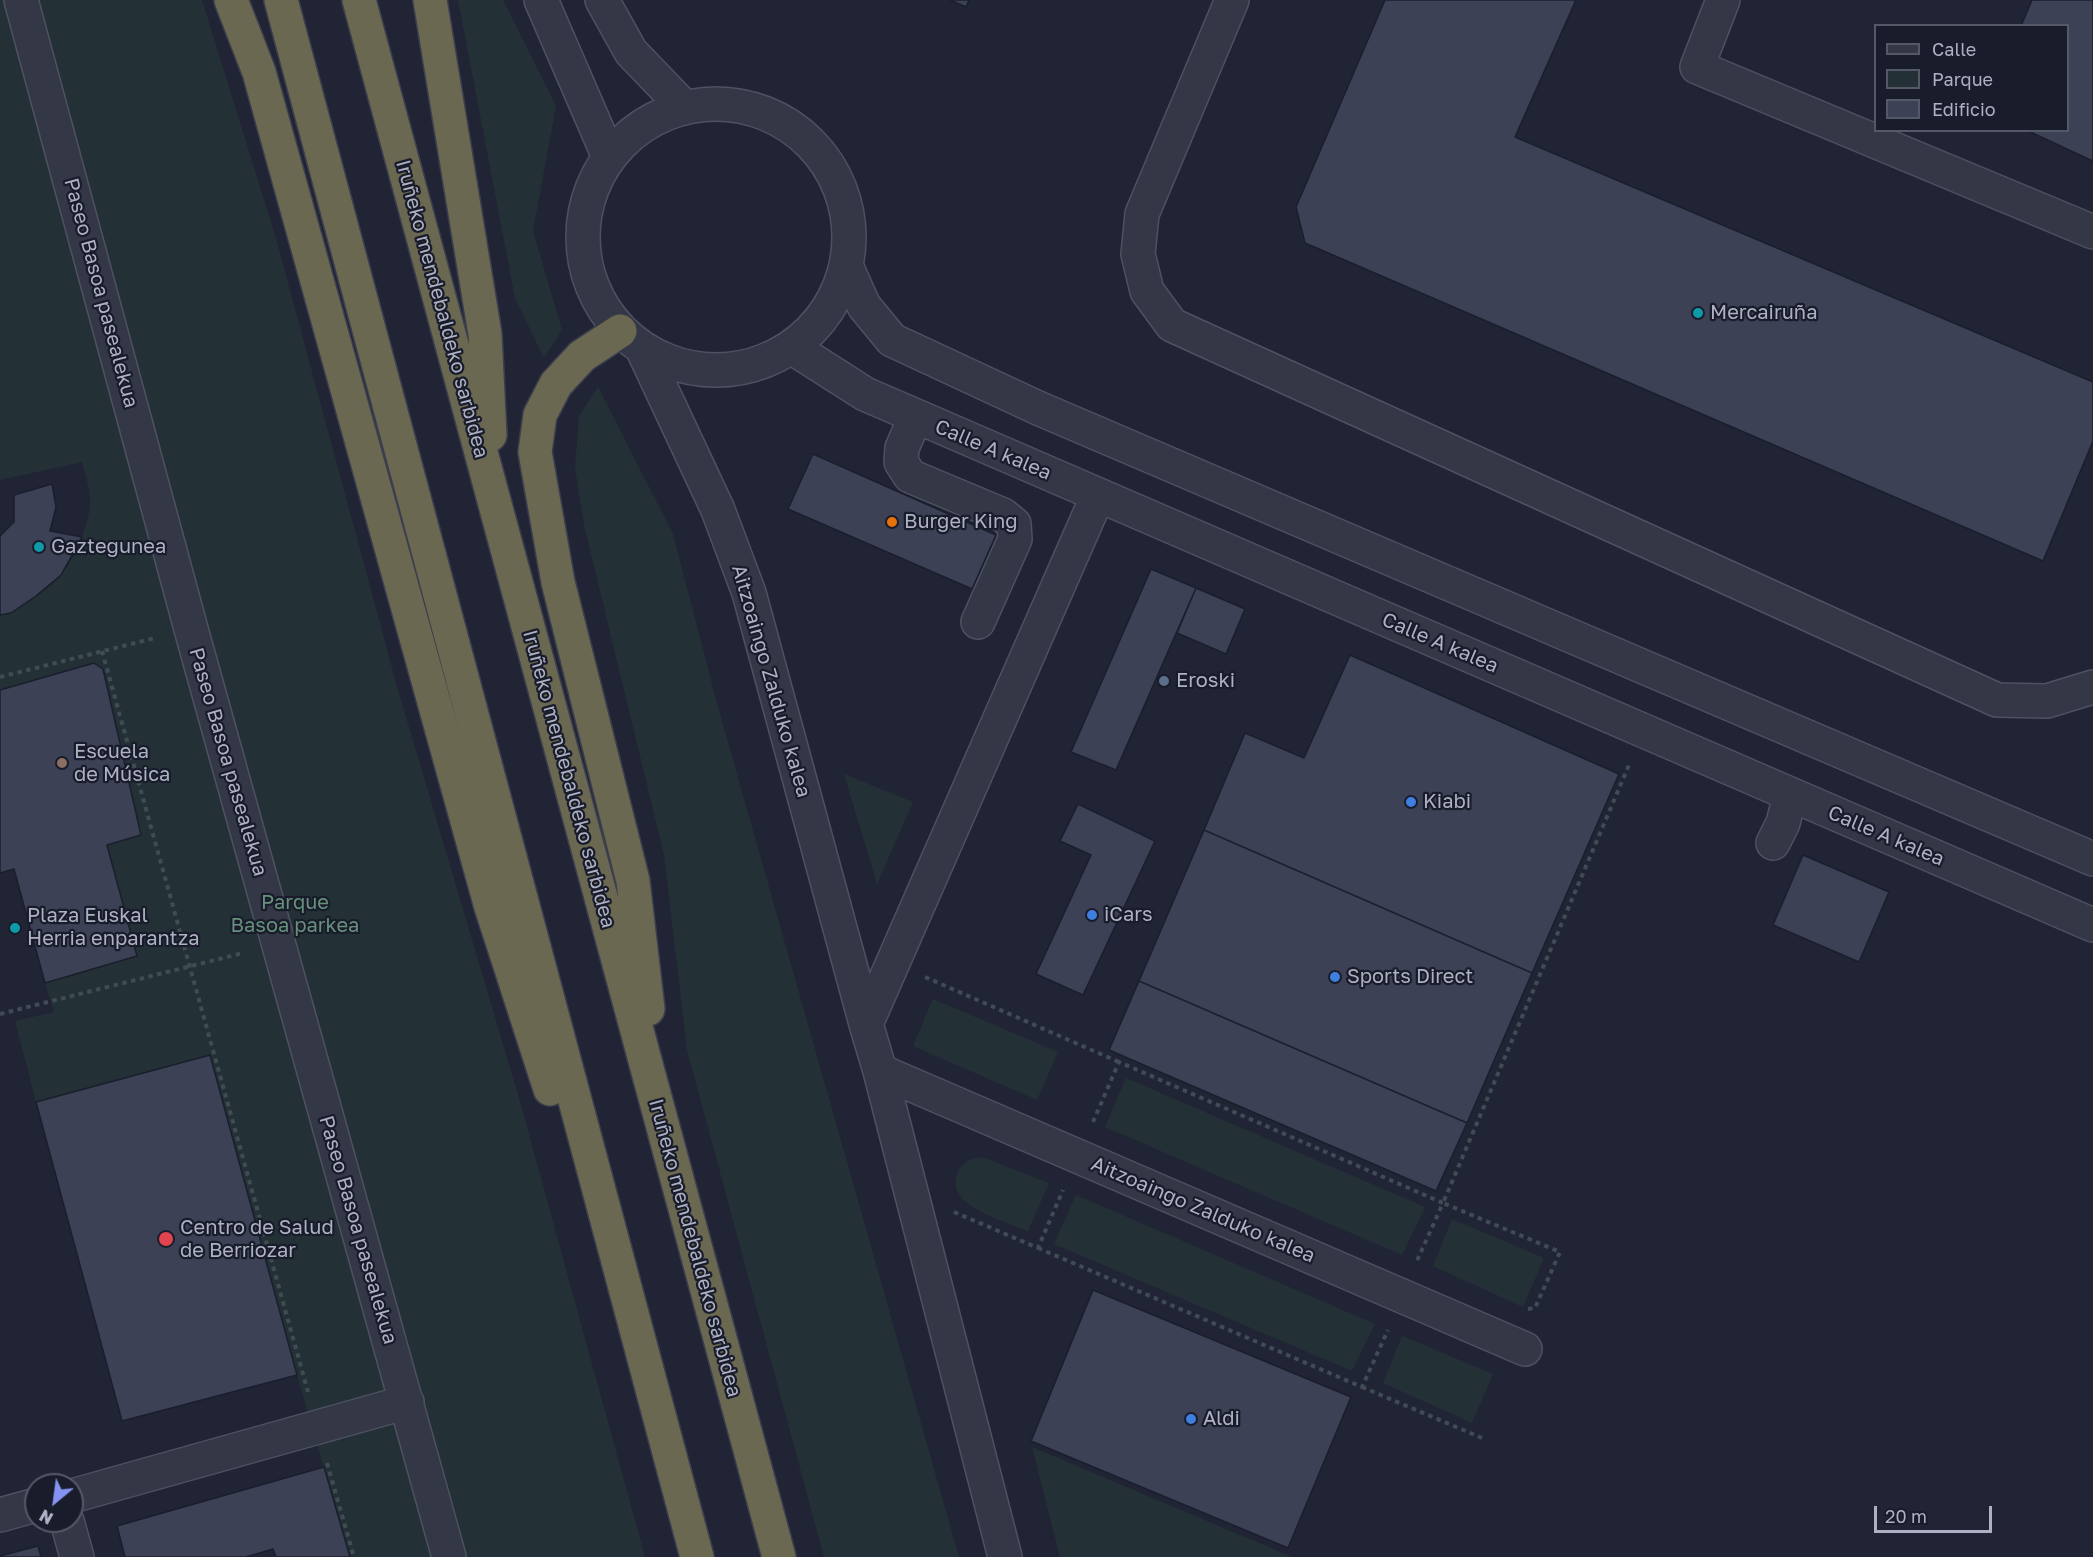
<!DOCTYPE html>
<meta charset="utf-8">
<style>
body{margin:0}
#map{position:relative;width:2093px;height:1557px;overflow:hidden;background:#212435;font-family:"Golos Text",sans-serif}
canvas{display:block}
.legend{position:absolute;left:1874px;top:24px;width:195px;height:108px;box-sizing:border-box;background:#191c2a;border:2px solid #555867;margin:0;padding:8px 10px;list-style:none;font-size:18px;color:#aeb1c3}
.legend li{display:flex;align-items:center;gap:12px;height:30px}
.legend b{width:30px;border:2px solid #555867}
.north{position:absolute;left:24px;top:1473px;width:60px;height:60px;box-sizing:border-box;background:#191c2a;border:2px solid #555867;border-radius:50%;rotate:209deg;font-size:16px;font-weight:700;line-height:24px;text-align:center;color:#aeb1c3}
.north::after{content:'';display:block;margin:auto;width:21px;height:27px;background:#8493f1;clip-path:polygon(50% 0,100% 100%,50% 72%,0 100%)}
.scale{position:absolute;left:1874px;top:1506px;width:118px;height:27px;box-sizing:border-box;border:3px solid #aeb1c3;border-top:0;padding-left:8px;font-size:18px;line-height:21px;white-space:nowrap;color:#aeb1c3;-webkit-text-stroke:4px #191c2a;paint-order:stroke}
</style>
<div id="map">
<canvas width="2093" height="1557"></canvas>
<ul class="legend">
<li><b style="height:8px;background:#343746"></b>Calle</li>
<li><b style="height:16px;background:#233137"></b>Parque</li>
<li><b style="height:16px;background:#3d4156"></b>Edificio</li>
</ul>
<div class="north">N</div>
<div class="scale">20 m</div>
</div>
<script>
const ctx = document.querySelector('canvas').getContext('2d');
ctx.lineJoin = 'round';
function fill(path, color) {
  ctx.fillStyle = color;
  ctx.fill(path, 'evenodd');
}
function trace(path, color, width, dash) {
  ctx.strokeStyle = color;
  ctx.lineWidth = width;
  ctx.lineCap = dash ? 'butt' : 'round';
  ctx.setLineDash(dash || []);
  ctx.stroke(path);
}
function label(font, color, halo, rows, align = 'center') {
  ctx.font = font + ' "Golos Text",sans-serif';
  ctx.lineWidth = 4.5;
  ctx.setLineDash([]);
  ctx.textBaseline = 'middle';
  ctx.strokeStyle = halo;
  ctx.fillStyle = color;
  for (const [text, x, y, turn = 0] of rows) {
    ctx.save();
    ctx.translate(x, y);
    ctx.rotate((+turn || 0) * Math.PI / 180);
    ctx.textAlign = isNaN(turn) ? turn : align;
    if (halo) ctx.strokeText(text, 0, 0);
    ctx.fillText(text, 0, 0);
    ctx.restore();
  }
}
fill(new Path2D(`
 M0,0H202L275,235L398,690L519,1098L645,1557H350L297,1375L210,1056L36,1102L15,1021L54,1012L45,983L137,955L107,845L141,835L103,669L93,663L0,690V615C19,611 48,590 61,575C75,559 89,524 90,503C91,490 85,475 82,462L0,480Z
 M458,0H503L556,106L533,231L562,330L544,358L515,298Z
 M598,387L673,534L718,707L959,1557H824L687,1050L664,855L584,525L575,468L579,416Z
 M844,774L913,802L877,884Z
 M933,999L1058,1052L1037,1100L913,1046Z
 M1126,1078L1425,1207L1402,1255L1105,1127Z
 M982,1157L1049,1183L1028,1231C1007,1222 945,1206 957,1175C961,1163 969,1159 982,1157Z
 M1076,1195L1375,1324L1352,1371L1054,1244Z
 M1452,1219L1544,1258L1523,1307L1433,1266Z
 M1402,1336L1493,1374L1472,1423L1383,1383Z
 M1032,1447L1292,1557H1060Z`), '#233137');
const building = new Path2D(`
 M950,0H969L966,7Z
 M1385,0H1576L1515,137L2093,382V441L2043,561L1305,243L1296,207Z
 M2032,0H2093V161L2026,130H2068V26H2021Z
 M813,454L996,535L972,589L788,509Z
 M52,484L56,507L50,531L82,537L61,575L36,596L11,613L0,615V536L14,522V495Z
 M1151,569L1196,588L1116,770L1071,752Z
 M1196,588L1245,609L1226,654L1177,633Z
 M1350,655L1619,774L1532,973L1204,830L1245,733L1304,758Z
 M94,663L103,669L141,835L107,845L137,956L45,983L14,869L0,873V690Z
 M1078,804L1155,841L1083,995L1036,974L1091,855L1060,841Z
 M1204,830L1532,973L1467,1123L1139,981Z
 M1803,855L1889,892L1859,962L1773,925Z
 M1139,981L1467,1123L1436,1191L1109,1050Z
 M210,1055L297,1375L122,1421L36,1102Z
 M1093,1290L1351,1397L1288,1548L1031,1441Z
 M324,1467L350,1557H276L273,1549L246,1557H125L117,1526Z
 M38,1546L41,1557H0V1556Z`);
fill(building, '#3d4156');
trace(building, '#1b1e2c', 1.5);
const minor = new Path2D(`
 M21,0L191,629L449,1557
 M541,0L609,157
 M602,0L631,52L684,107
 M1232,0L1142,214L1138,254L1147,291L1172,325L1997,700L2047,701L2093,687
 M1723,0L1697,67L2093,232
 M583 237a133 133 0 1 1 266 0a133 133 0 1 1-266 0Z
 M847,268L864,306L892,340L1038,408L2093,859
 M793,348L865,394L916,416L2093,925
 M643,350L718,510L749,593L866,1024L880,1071L1005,1557
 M916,416L902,448L901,462L910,476L1003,515L1014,524L1015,539L978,622
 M1773,843L1783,823L1790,795
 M866,1024L1098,495
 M880,1071L1525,1349
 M72,1496L407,1402
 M0,1515L36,1505
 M67,1521L77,1557`);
const highway = new Path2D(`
 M231,0L259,72L491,907L550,1089
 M281,0L697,1557
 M359,0L779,1557
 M430,0L485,334L490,435
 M620,331L582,356L556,384L540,415L535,452L558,582L633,881L648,1009`);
trace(minor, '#4e5161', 36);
trace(highway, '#3b3e4d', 36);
trace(new Path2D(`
 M102,651L308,1392
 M0,677L155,638
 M925,977L1119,1062
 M0,1014L243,953
 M1093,1122L1119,1062L1443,1203L1416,1263
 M954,1212L1038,1248L1063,1190
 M1038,1248L1362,1387L1388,1330
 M1528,1309L1535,1308L1560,1252L1443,1203L1629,765
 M1362,1387L1482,1438
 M327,1463L354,1557`), '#404c54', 4, [4.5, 4.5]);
trace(minor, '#343746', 33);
trace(highway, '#6b6851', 33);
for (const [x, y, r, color] of [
 [1698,313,6,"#0f9aa8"],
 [892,522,6,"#e8710a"],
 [39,547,6,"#0f9aa8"],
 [1164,681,6,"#5c6f8a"],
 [62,763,6,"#8d6e63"],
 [1411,802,6,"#3f7fe0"],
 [1092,915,6,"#3f7fe0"],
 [15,928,6,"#0f9aa8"],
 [1335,977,6,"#3f7fe0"],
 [166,1239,8,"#e0444e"],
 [1191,1419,6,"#3f7fe0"]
]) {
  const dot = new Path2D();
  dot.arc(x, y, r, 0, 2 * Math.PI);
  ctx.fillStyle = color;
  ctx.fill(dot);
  trace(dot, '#191c2a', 2);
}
label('20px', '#aeb1c3', '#191c2a', [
 ["Paseo Basoa pasealekua",101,293,75],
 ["Iruñeko mendebaldeko sarbidea",442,309,75],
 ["Calle A kalea",993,450,23],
 ["Calle A kalea",1440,643,23],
 ["Aitzoaingo Zalduko kalea",771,681,74],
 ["Paseo Basoa pasealekua",228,762,74],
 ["Iruñeko mendebaldeko sarbidea",569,779,75],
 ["Calle A kalea",1886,836,23],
 ["Aitzoaingo Zalduko kalea",1203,1210,23],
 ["Paseo Basoa pasealekua",358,1230,74],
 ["Iruñeko mendebaldeko sarbidea",695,1248,75]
]);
label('20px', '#aeb1c3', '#191c2a', [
 ["Mercairuña",1710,313],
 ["Burger King",904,522],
 ["Gaztegunea",51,547],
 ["Eroski",1176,681],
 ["Escuela",74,752],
 ["de Música",74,775],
 ["Kiabi",1423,802],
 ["iCars",1104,915],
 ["Plaza Euskal",27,916],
 ["Herria enparantza",27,939],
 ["Sports Direct",1347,977],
 ["Centro de Salud",180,1228],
 ["de Berriozar",180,1251],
 ["Aldi",1203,1419]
], 'left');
label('20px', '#67917c', '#191c2a', [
 ["Parque",295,903],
 ["Basoa parkea",295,926]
]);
</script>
